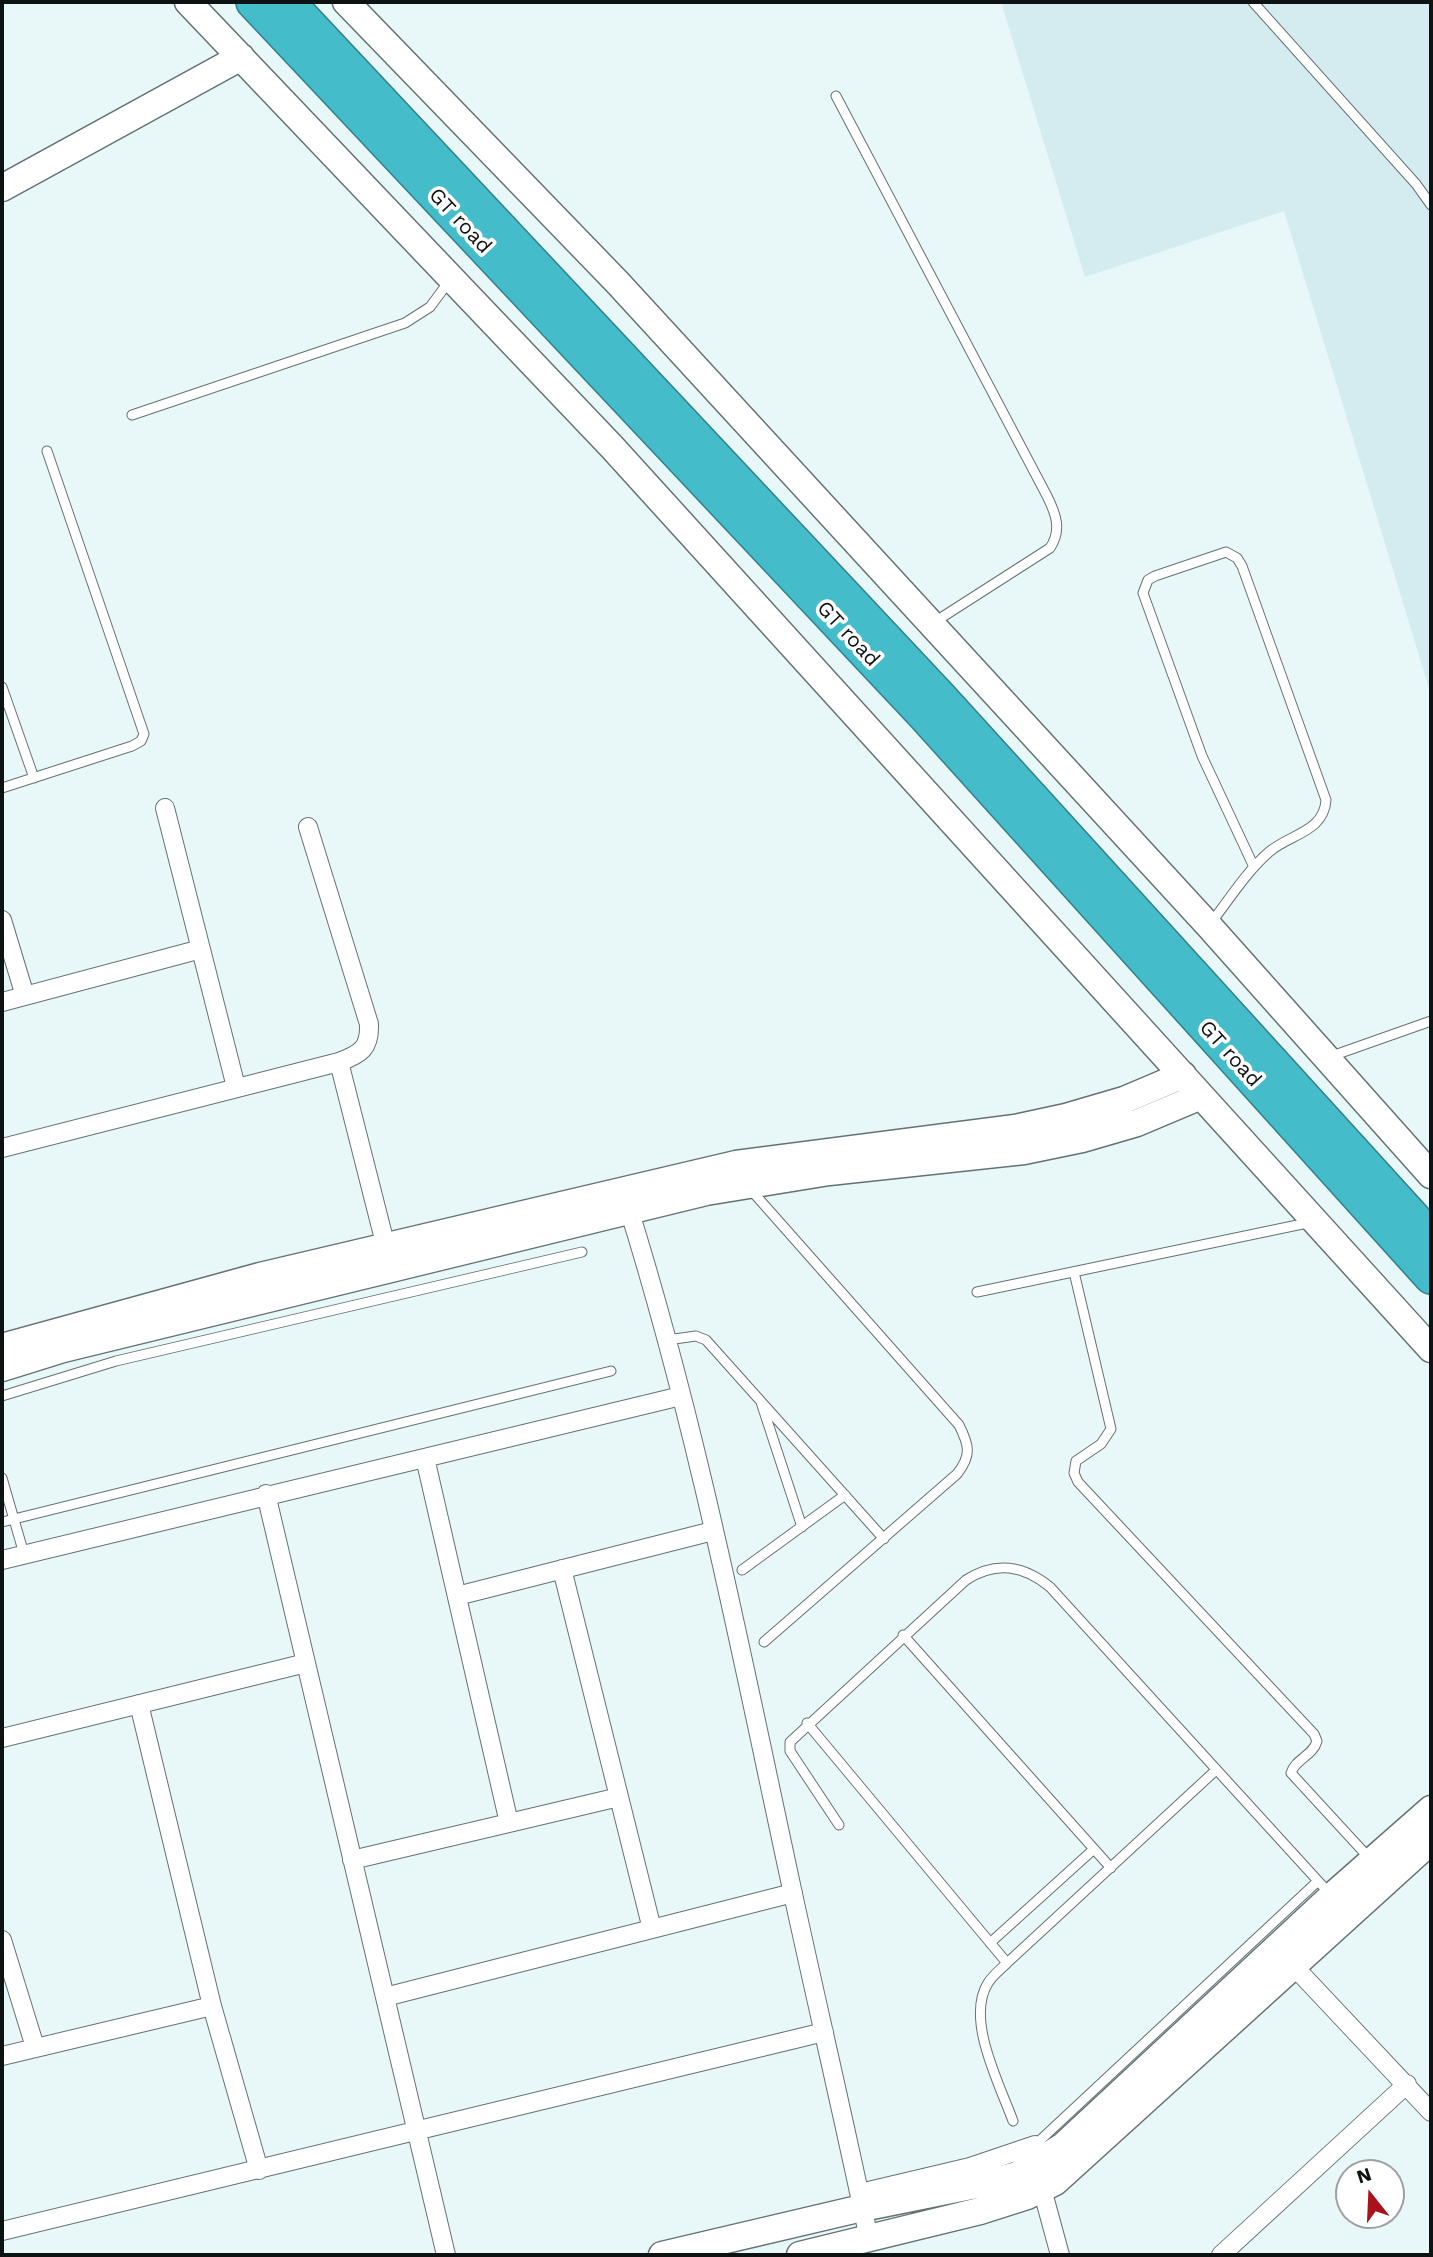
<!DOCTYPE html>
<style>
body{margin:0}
#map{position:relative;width:1433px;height:2257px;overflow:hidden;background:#e8f7f8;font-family:"Work Sans",sans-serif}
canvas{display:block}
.frame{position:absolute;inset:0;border:4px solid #0d1213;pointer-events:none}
.north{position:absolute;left:1335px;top:2159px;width:70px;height:70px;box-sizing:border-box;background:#fff;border:2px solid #9ea0a1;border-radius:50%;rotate:342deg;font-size:19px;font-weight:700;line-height:28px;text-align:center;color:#0d1213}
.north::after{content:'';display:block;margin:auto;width:24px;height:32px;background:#a8131b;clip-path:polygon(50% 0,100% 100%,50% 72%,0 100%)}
</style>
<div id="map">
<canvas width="1433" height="2257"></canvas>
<div class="frame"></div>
<div class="north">N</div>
</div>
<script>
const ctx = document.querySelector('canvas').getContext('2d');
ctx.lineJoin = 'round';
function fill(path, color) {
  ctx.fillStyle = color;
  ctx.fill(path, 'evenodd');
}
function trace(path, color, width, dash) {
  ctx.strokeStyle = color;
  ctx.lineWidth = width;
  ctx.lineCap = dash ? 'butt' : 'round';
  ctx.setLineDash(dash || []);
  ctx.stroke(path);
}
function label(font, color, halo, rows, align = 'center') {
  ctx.font = font + ' "Work Sans",sans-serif';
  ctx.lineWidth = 7;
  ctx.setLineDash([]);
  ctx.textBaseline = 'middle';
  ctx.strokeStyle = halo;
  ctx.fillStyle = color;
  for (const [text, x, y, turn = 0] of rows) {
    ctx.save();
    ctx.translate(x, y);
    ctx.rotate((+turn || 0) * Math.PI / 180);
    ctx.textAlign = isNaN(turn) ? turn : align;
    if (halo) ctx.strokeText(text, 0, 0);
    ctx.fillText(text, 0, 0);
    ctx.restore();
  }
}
fill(new Path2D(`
 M1001,2H1431V695L1284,211L1085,277Z`), '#d4ecef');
const lane = new Path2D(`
 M1253,2L1416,184L1431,205
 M836,96L1047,496C1056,514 1062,530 1050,548L933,623
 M132,415L405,323L430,307L450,280
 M2,687L34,778
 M2,788L132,746L141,741L144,734L47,451
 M1210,924C1229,900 1246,872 1269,852C1290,834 1324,832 1326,800L1242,566L1237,558L1226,552L1155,576L1148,580L1143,593L1202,756L1254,867
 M1329,1057L1431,1021
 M751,1190L959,1425C969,1445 972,1455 957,1474L764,1642
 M1074,1272L1111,1429L1101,1444L1076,1461L1074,1473L1078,1482L1314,1734L1317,1741C1313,1756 1295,1759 1291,1773L1371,1860
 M977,1292L1312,1222
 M667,1340L696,1336L706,1340L884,1539
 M2,1396L116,1361L582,1252
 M761,1402L802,1527
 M2,1478L24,1554
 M2,1522L611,1371
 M742,1570L845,1495
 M903,1635L1111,1868
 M807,1723L1007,1963L1215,1771
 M839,1825L790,1751V1742L966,1580C996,1561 1023,1565 1050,1587L1329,1893
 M990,1943L1094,1849
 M1007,1963C1001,1969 992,1976 988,1983C965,2019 1000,2085 1013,2121
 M1035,2145L1318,1881`);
const street = new Path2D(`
 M165,808L236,1087
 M2,920L25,996
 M2,1002L201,949
 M339,1062L388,1255
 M2,1148L339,1062C361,1054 370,1048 369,1024L308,827
 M627,1203C698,1429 743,1663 793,1894C818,2009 845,2124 869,2239
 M425,1458L509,1823
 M266,1494L446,2255
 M2,1560L681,1396
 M562,1569L652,1929
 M457,1596L713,1531
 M139,1704L212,2006L259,2170
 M2,1738L306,1663
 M352,1860L619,1797
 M2,1940L35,2047
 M1287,1959L1431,2112
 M385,1997L793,1893
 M2,2056L212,2006
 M1042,2189L1060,2255
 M860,2193L970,2167L1035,2145
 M2,2231L824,2032
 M1221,2255L1407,2084`);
const secondary = new Path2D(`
 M188,2L612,447L1431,1349
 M346,2L617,282L1209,926L1431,1175
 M2,188L241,57
 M2,1347L260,1276L736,1164L1015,1128L1066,1117L1124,1100L1183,1075
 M2,1368L63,1349L706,1192L829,1172L1024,1151L1082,1139L1137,1123L1201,1096
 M662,2255L862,2208L981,2184L1017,2175L1063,2146L1332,1896L1431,1809
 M800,2255L980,2211L1027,2196L1055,2182L1431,1841`);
const highway = new Path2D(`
 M253,2L924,715L1431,1277
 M288,2L941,698L1431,1237`);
trace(lane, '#657274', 11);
trace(street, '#657274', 20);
trace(secondary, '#657274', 29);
trace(highway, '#31808a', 36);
trace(lane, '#fff', 9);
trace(street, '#fff', 18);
trace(secondary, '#fff', 26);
trace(highway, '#45bcca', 33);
label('21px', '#0d1213', '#fff', [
 ["GT road",460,221,47],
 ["GT road",848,634,47],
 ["GT road",1230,1054,48]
]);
</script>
